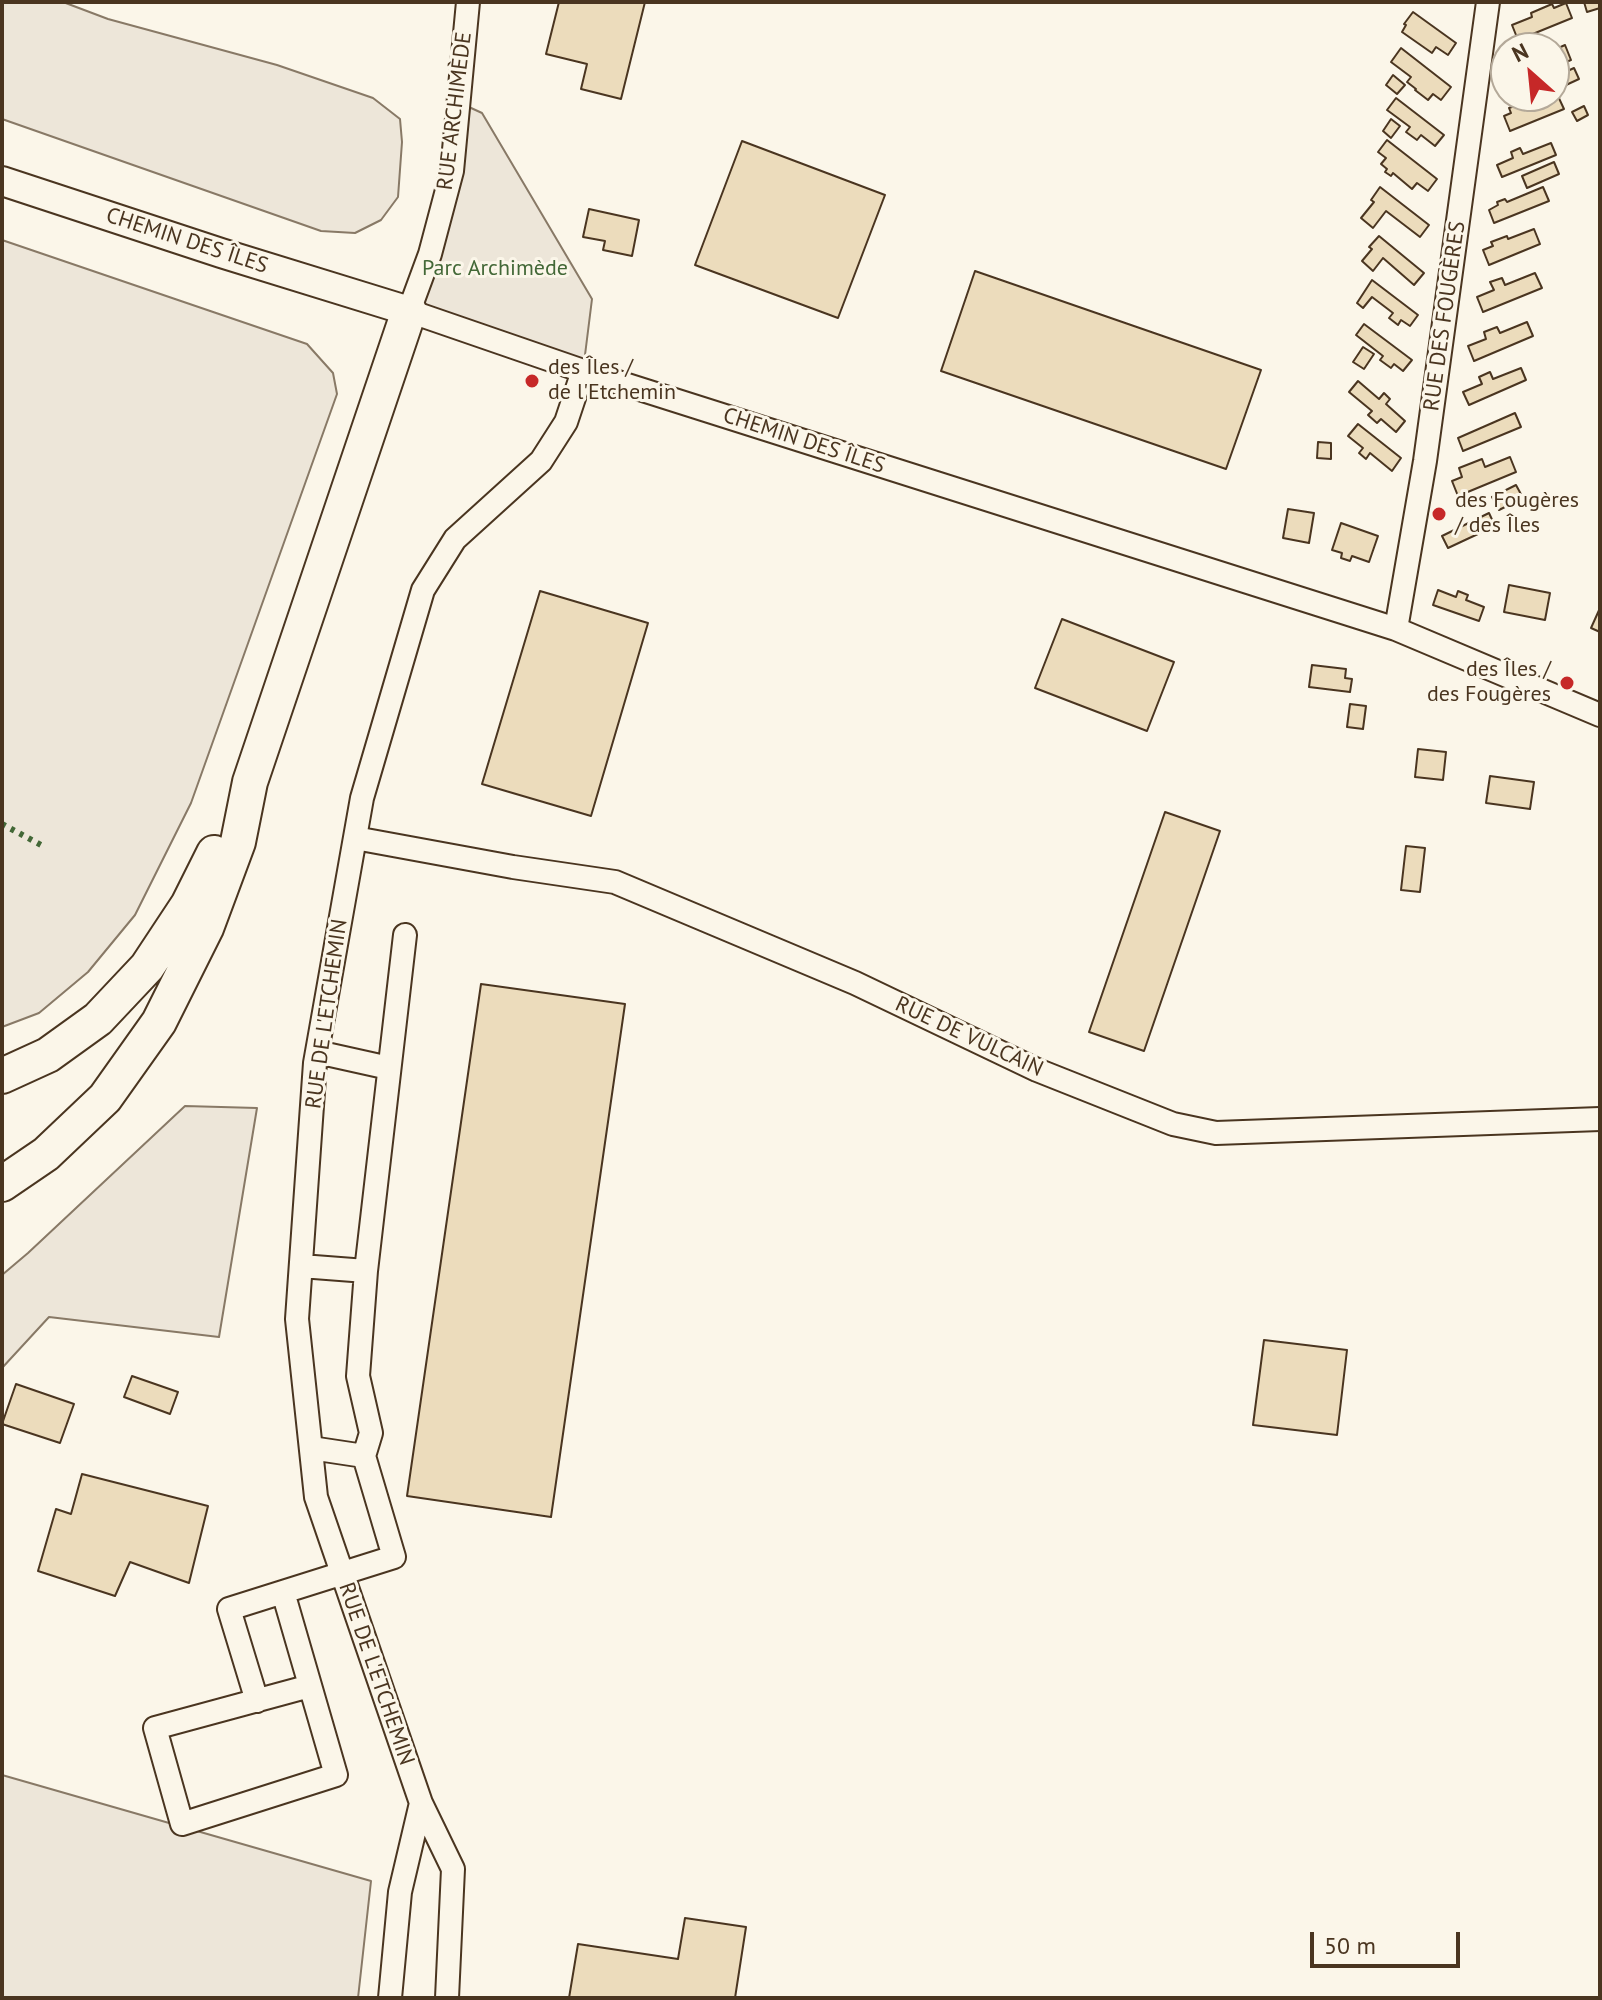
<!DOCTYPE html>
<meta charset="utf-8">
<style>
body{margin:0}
#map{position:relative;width:1602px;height:2000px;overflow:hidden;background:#fbf6e9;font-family:"PT Sans",sans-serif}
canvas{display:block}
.frame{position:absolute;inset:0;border:4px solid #4a3520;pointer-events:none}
.north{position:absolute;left:1490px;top:32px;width:80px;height:80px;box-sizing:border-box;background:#fbf6e9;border:2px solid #b4a999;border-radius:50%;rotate:333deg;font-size:22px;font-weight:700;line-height:32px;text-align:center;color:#4a3520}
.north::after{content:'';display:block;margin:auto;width:28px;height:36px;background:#c62828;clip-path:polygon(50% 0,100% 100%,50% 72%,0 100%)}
.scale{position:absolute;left:1310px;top:1932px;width:150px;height:36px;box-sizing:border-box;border:4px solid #4a3520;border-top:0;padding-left:10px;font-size:24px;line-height:28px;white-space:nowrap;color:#4a3520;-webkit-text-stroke:6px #fbf6e9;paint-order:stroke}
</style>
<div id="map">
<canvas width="1602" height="2000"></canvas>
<div class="frame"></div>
<div class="north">N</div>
<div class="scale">50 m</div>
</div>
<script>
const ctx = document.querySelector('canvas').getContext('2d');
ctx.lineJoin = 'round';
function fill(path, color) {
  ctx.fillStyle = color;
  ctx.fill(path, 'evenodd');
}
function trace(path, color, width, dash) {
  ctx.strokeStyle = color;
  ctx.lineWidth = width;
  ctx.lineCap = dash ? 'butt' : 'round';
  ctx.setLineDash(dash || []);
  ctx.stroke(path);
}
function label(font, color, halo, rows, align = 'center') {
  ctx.font = font + ' "PT Sans",sans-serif';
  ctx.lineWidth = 6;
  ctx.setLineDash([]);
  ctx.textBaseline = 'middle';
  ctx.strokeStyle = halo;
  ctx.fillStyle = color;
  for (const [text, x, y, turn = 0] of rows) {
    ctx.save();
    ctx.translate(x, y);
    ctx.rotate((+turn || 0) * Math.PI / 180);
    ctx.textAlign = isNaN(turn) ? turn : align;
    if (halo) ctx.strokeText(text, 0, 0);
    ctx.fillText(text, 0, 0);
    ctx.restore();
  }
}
const green = new Path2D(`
 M2,2H63L108,19L277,65L373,98L400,119L402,142L398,197L381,220L355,233L321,231L2,119Z
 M458,102L482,113L592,299L583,371L409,311Z
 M2,240L307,344L333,373L337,394L191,803L135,915L88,972L39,1013L2,1027Z
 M185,1106L257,1108L219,1337L49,1317L2,1368V1275L28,1253Z
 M2,1775L371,1881L358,1998H2Z`);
fill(green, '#ede6d9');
trace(green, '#887966', 2);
const building = new Path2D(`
 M559,2H645L621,99L581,89L587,64L546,54Z
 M1584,2H1600V8L1587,12Z
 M1566,3L1572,18L1518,40L1512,25L1532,17L1531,13L1552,4L1554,8Z
 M1413,12L1456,43L1448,55L1436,47L1432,53L1402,32L1406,25L1404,24Z
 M1565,45L1571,60L1554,67V50Z
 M1401,48L1451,87L1441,100L1433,94L1428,100L1415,90L1416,89L1407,82L1411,77L1391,62Z
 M1574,68L1579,79L1566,85L1561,74Z
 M1393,75L1405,85L1397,94L1386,85Z
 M1557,94L1564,109L1510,131L1504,116L1511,113L1509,108L1520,104L1522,109Z
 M1396,98L1444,135L1435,146L1421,135L1417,140L1406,132L1410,127L1387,110Z
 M1584,106L1588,115L1577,121L1572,112Z
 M1391,119L1400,126L1391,138L1383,131Z
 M1387,140L1437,179L1428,191L1417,183L1412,189L1393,173L1391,176L1385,172L1387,169L1381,164L1386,158L1378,152Z
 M742,141L885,195L838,318L695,265Z
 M1551,143L1556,155L1502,177L1497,165L1513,158L1511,152L1520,148L1523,154Z
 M1554,162L1559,174L1527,188L1522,176Z
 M1380,187L1429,225L1420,237L1386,211L1373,228L1361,218L1374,202L1371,200Z
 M1543,187L1549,201L1494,223L1489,210L1498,205L1497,202L1505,199L1507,202Z
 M589,209L639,220L632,256L603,250L605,241L583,237Z
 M1534,229L1540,244L1489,265L1483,250L1493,246L1491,242L1507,236L1508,239Z
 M1379,236L1424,273L1414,285L1383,258L1373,271L1362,261L1372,249L1369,247Z
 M975,271L1261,370L1226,469L941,371Z
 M1535,273L1542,288L1483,312L1477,297L1494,290L1490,282L1502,278L1505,285Z
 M1372,280L1418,315L1410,326L1401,320L1398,325L1389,318L1393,313L1372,297L1363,308L1357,303Z
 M1527,322L1533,336L1474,361L1468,346L1486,339L1484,332L1497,327L1500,333Z
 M1364,324L1412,360L1403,371L1394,364L1391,368L1380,360L1383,356L1356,335Z
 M1363,347L1374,354L1364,369L1353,362Z
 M1521,368L1526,380L1469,405L1463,392L1482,384L1479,377L1490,372L1493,379Z
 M1358,381L1379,399L1384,393L1390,399L1386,404L1405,421L1396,432L1381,419L1377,423L1368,415L1372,411L1349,392Z
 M1515,413L1521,427L1463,451L1458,438Z
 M1358,424L1401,458L1392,471L1370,453L1366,459L1359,453L1363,448L1348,436Z
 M1318,442L1331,443V459L1317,458Z
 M1510,457L1516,472L1458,496L1452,481L1462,477L1459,468L1482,459L1485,467Z
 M1516,485L1523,498L1499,510L1492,497Z
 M1288,509L1314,513L1309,543L1283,538Z
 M1489,513L1495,526L1448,548L1442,536Z
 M1341,523L1378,536L1369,562L1352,556L1350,561L1341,558L1342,553L1332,550Z
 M1509,585L1550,593L1545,620L1504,612Z
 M1438,590L1456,597L1458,591L1468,595L1466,600L1484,607L1479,621L1433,605Z
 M540,591L648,623L591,816L482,784Z
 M1600,608V632L1591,628Z
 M1062,619L1174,662L1147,731L1035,688Z
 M1312,665L1346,669L1345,678L1352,679L1350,692L1309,687Z
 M1350,704L1366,706L1363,729L1347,727Z
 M1418,749L1446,752L1443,780L1415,777Z
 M1490,776L1534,782L1530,809L1486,803Z
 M1165,812L1220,831L1144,1051L1089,1032Z
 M1406,846L1425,848L1420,892L1401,890Z
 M481,984L625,1004L551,1517L407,1496Z
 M1264,1340L1347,1350L1337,1435L1253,1425Z
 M132,1376L178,1392L170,1414L124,1397Z
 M16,1384L74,1404L60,1443L2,1424Z
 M82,1474L208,1506L189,1583L130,1562L115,1596L38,1571L56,1509L71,1514Z
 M685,1918L746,1927L735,1998H569L578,1944L678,1959Z`);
fill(building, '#ecdcbc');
trace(building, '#4a3520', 2);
const minor = new Path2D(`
 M468,2L452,171L430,254L409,311L583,371L1396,629L1600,715
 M1396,629L1425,461L1488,2
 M355,838L513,867L615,882L855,983L1037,1070L1173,1124L1216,1133L1600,1119
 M317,1052L389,1068
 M301,1266L366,1271
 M311,1448L364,1456
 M283,1592L336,1775L182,1824L155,1728L310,1686
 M257,1701L229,1609L394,1557L364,1456L371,1433L358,1376L366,1271L405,935
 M421,1803L453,1869L447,1998
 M390,1998L400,1892L421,1803L316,1497L297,1319L315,1063L362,798L423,590L455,539L541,461L566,422L583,371`);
const major = new Path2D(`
 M2,181L221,253L409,311`);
const highway = new Path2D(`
 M2,1076L48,1055L98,1019L147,967L188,905L214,853
 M2,1184L46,1154L105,1098L159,1022L206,928L238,842L250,782L409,311`);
trace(minor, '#4a3520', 26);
trace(major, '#4a3520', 32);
trace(highway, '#4a3520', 38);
trace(minor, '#fbf6e9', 22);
trace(major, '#fbf6e9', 28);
trace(highway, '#fbf6e9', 34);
trace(new Path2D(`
 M2,824L41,845`), '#436837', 6, [4, 6]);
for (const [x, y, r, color] of [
 [532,381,8,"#c62828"],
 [1439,514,8,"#c62828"],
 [1567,683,8,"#c62828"]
]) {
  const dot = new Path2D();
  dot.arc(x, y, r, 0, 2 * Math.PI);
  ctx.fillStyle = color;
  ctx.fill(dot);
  trace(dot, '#fbf6e9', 3);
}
label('22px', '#4a3520', '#fbf6e9', [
 ["RUE ARCHIMÈDE",455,111,-83],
 ["CHEMIN DES ÎLES",187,241,18],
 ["RUE DES FOUGÈRES",1445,316,-82],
 ["CHEMIN DES ÎLES",804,441,18],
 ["RUE DE L'ETCHEMIN",327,1014,-82],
 ["RUE DE VULCAIN",969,1037,25],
 ["RUE DE L'ETCHEMIN",376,1674,71]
]);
label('22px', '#436837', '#fbf6e9', [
 ["Parc Archimède",495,269]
]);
label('22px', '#4a3520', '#fbf6e9', [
 ["des Îles /",548,368],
 ["de l'Etchemin",548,393],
 ["des Fougères",1455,501],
 ["/ des Îles",1455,526],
 ["des Îles /",1551,670,"right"],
 ["des Fougères",1551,695,"right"]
], 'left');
</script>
